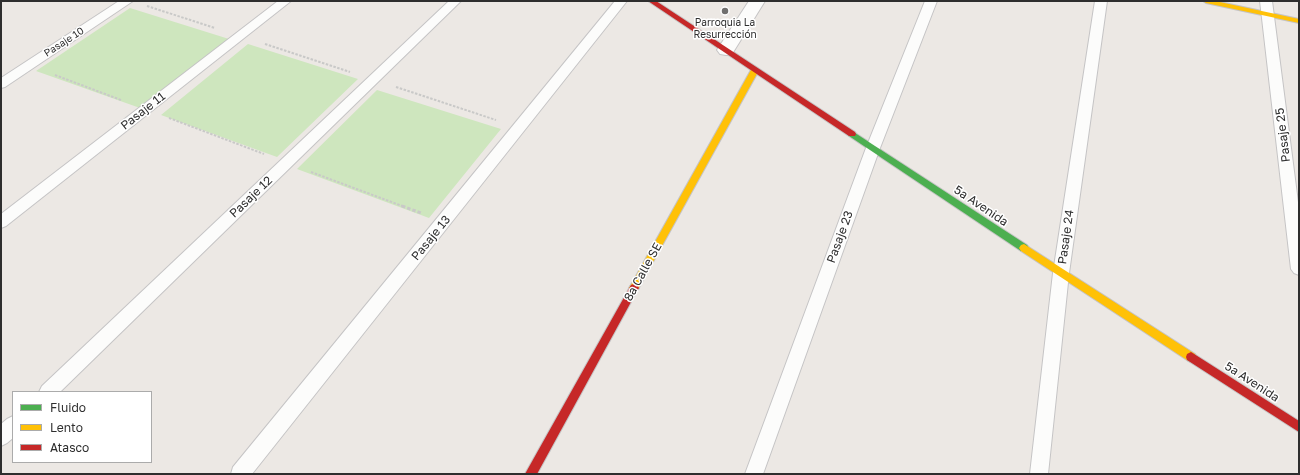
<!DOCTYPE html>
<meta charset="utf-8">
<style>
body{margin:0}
#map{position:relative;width:1300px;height:475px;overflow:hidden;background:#ece8e4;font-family:"Golos Text",sans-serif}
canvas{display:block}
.frame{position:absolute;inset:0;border:2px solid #2e2e2e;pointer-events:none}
.legend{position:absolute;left:12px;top:391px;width:140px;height:72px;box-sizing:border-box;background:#fff;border:1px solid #ababab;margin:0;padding:5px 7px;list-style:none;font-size:12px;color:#2e2e2e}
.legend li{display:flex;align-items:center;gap:8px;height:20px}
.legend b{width:20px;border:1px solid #ababab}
</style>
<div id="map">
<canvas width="1300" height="475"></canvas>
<div class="frame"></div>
<ul class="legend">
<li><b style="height:5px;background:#4caf50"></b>Fluido</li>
<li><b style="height:5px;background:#ffc107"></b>Lento</li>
<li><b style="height:5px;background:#c62828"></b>Atasco</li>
</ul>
</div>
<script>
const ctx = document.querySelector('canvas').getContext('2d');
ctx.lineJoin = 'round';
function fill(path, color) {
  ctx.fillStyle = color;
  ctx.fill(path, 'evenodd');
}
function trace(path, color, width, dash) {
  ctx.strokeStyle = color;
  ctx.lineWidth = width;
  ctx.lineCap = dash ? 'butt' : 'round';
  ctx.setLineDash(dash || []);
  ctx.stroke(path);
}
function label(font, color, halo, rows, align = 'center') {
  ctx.font = font + ' "Golos Text",sans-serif';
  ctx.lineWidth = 3;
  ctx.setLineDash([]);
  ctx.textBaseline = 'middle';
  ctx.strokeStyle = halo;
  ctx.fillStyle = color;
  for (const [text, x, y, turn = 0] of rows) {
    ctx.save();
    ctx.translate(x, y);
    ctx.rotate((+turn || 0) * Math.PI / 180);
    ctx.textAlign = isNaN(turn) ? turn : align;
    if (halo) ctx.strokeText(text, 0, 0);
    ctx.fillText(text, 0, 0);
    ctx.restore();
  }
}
fill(new Path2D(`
 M130,8L229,39L140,108L36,71Z
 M248,44L358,79L277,157L161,115Z
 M377,90L501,129L429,218L297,169Z`), '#cee6be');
const lane = new Path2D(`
 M119,1H133L5,87L1,88V78Z
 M278,1H291L6,226L1,228V214Z
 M449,1H461L60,392H39L42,386Z
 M615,1H627L252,474H231L233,467Z
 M925,1H937L880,148L763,474H745L866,148Z
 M1095,1H1107L1069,273L1048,474H1030L1053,273Z
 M1260,1H1272L1299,210V275L1294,273L1291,269Z
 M13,416V438L7,443L1,446V424L7,419Z`);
const street = new Path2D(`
 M749,1H765L732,54L726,55L720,54L717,50Z`);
const fast = new Path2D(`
 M852,131L1027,245L1029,248L1027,251H1021L849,136L848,134L849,132Z`);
const slow = new Path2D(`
 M1203,1H1215L1299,19V23L1206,3Z
 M752,68H755L759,70L637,291L634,292L631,291L629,288L631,285Z
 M1024,244L1195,354L1196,357L1195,360L1191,362L1187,360L1021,251L1019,248L1021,245Z`);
const jam = new Path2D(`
 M648,1H656L855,132L856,134L855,136H849Z
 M634,284L637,285L639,288L637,291L537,474H525L631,285Z
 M1191,352L1299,421V432L1187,360L1186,357L1187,354Z`);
trace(lane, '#c5c4c5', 2);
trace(street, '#c5c4c5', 2);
trace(fast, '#c5c4c5', 2);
trace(slow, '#c5c4c5', 2);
trace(jam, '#c5c4c5', 2);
trace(new Path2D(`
 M147,6L215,28
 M265,44L350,72
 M55,75L121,100
 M396,87L496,120
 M169,118L264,154
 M311,172L405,207`), '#c9c9c8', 2, [2.5, 1.5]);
trace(new Path2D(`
 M402,206L421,213`), '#c9c9c8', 3, [3.5, 2]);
fill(lane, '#fcfcfb');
fill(street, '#fcfcfb');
fill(fast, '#4caf50');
fill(slow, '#ffc107');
fill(jam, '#c62828');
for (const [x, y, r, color] of [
 [725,11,4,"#706f6e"]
]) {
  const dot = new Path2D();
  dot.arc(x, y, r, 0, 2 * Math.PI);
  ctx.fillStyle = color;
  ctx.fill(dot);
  trace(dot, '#fff', 1.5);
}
label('10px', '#2e2e2e', '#fff', [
 ["Parroquia La",725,23],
 ["Resurrección",725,35]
]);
label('10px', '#2e2e2e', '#fff', [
 ["Pasaje 10",64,42,-33]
]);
label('12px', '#2e2e2e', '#fff', [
 ["Pasaje 11",143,111,-38],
 ["Pasaje 25",1283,135,-97],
 ["Pasaje 12",251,197,-44],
 ["5a Avenida",981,206,34],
 ["Pasaje 23",840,237,-70],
 ["Pasaje 24",1066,237,-82],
 ["Pasaje 13",431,238,-51],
 ["8a Calle SE",643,272,-61],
 ["5a Avenida",1252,382,33]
]);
</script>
